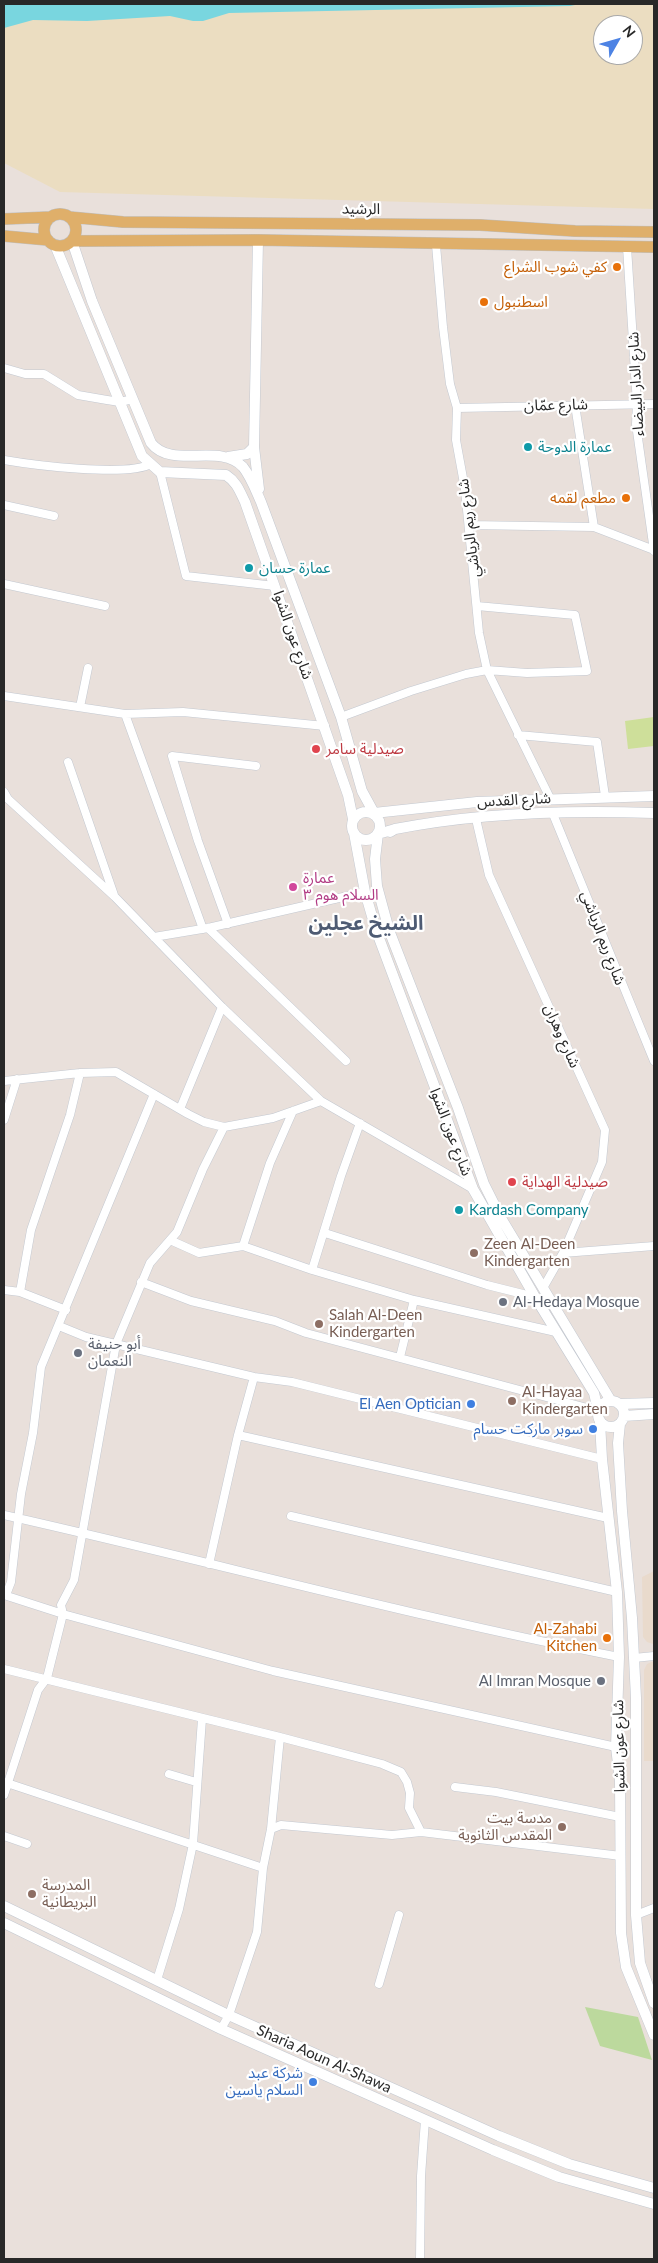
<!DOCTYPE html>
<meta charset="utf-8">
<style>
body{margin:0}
#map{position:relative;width:658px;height:2263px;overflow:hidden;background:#e9e0db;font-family:Lato,sans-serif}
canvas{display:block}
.frame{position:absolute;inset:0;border:5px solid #282828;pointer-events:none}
.north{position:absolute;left:593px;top:15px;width:50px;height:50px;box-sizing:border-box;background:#fff;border:1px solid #a9a9a9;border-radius:50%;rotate:52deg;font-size:14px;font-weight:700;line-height:20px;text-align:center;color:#282828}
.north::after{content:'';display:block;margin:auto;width:18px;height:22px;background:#4d83e4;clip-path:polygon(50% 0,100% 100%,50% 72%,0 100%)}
</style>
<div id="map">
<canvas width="658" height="2263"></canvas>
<div class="frame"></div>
<div class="north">N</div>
</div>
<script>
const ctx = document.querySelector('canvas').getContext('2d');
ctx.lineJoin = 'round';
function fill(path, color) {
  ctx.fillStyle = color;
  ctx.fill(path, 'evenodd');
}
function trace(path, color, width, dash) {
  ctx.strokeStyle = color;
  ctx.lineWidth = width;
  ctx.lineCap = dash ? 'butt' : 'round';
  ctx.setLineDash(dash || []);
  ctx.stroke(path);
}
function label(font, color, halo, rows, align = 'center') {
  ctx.font = font + ' Lato,"Noto Sans Arabic",sans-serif';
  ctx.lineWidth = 4.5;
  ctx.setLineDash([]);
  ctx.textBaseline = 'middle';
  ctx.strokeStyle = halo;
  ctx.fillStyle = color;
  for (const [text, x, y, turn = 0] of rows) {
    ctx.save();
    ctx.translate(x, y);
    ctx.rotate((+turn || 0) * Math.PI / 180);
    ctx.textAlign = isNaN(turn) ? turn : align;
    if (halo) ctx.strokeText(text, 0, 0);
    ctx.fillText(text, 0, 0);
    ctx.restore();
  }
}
fill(new Path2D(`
 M654,1571V1644H653L647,1642L643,1637L642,1577Z
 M654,1661V1761H644V1670L647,1664Z`), '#e9dacc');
fill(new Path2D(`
 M585,2007L638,2017L652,2060L600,2046Z`), '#bcd99d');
fill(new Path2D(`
 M4,4H654V209L60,192L4,163ZM603,25H633V55H603Z`), '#ebddc1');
fill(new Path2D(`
 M654,717V746L628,749L625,721Z`), '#cedf9a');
fill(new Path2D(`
 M4,4H580L570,6L229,13L203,21H193L170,16L87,21L33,20L4,28Z`), '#79d6df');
const street = new Path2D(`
 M436,245L443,327L450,384L457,408L456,440L465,489L479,633L487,670L550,798
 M627,247L637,404L636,424L654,551
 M4,368L25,374H44L78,395L107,400L120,402L133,399
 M575,405L594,527
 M457,408L654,404
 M4,460C33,465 127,477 151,464
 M160,472L186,576L275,586
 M4,505L54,516
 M469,525L594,527L654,550
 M4,584L105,606
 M4,696L125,714L183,712L325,726
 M80,707L88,668
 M125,714L203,929
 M341,717L411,691L466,674L487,670L527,673L587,671L575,615L477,606
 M518,735L597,742L605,796
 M68,762L114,895
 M4,792L8,799L115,897L222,1007L321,1101L473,1189
 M553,814L654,1061
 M476,819L489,875L605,1130L602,1162L563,1253
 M228,924L198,841L172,756L256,766
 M208,928L346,1061
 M154,937L208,928L365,892
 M4,1081L80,1073L116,1072L188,1114L204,1122L224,1127L273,1118L321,1101
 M180,1109L222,1007
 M4,1120L17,1079
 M325,1233L487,1285L535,1297
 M170,1240L199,1253L243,1246L312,1270L414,1300L556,1332
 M243,1246L270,1163L293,1111
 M312,1270L341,1176L360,1123
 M141,1282L191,1301L275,1321L306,1333L591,1409
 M543,1288L563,1253L654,1246
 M4,1290L20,1292L66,1310
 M20,1292L31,1230L70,1115L80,1073
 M59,1326L86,1337L254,1377L292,1382L602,1459
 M400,1357L414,1300
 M238,1435L608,1518
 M4,1515C209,1561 413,1617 619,1657
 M291,1516L617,1592
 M209,1564L238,1435L254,1377
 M4,1595L63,1614L61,1605L74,1580L116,1344L150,1263L177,1232L203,1169L224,1127
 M6,1595L11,1582L21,1494L33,1433L41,1367L154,1094
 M634,1658L654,1656
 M4,1669L280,1737L382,1764L401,1772L407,1782L410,1793L409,1808L421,1832
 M169,1774L196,1782
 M4,1782L263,1868
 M455,1787L496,1792L620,1817
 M4,1795L38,1690L47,1678L63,1614L273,1671L616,1747
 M271,1829L281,1825L392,1835L421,1832L621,1856
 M4,1836L27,1844
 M636,1915L654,1908
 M157,1980L179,1909L193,1844L202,1719
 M379,1984L399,1915
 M221,2029L229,2015L257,1932L263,1868L271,1829L280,1737
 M420,2259L421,2176L425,2120`);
const secondary = new Path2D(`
 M258,240L254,447L259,489
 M72,241L92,301L151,443C172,470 220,442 243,467C251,477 256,491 261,502L341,717L362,791L374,813L477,802L654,796
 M55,245L142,456L160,472L226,475C237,482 240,492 245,502L348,795L353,819
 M228,457L247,454L254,447
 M352 826a14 14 0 1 1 28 0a14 14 0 1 1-28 0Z
 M395,829L378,834L375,859L377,886L389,930L458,1108L484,1184L501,1218L611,1401
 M390,832L395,829C476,813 572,810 654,813
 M354,833L365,892L376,930L473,1189L535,1297L594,1393L598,1410
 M598 1414a13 13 0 1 1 26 0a13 13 0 1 1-26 0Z
 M619,1404L654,1403
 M624,1416L654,1414
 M600,1422L602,1459L617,1592L619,1657L616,1747L620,1781L621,1933L626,1967L654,2035
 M620,1424L618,1443L622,1511L632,1618L636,1698V1915L640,1963L654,2003
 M4,1906L224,2013L499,2136L569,2164L654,2188
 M4,1923L221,2029L493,2150L559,2177L654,2204`);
const primary = new Path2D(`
 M44 230a16 16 0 1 1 32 0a16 16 0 1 1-32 0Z
 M69,217L123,222L480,225L575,231L654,232
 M4,219L51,217
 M4,236L48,240
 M72,241L258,240L654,247`);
trace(street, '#c3c8d0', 9);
trace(secondary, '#c3c8d0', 11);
trace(primary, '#bebebe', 12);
trace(street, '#fff', 8);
trace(secondary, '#fff', 10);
trace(primary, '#dfaf6a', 11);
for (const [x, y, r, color] of [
 [617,267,5,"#e8710a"],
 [484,302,5,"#e8710a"],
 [528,447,5,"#0f9aa8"],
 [626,498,5,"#e8710a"],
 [249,568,5,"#0f9aa8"],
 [316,749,5,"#e0444e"],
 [293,887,5,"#d1479c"],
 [512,1182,5,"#e0444e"],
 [459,1210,5,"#0f9aa8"],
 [474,1253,5,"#8d6e63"],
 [503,1302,5,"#6b7280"],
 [319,1324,5,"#8d6e63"],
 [78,1353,5,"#6b7280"],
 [512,1401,5,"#8d6e63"],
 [471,1404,5,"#3f7fe0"],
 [593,1429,5,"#3f7fe0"],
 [607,1638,5,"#e8710a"],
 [601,1681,5,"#6b7280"],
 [562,1827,5,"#8d6e63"],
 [32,1894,5,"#8d6e63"],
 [313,2082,5,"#3f7fe0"]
]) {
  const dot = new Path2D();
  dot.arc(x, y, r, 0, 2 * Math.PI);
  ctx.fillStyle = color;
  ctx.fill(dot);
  trace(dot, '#fff', 2);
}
label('15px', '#282828', '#fff', [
 ["الرشيد",361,209,1],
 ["شارع الدار البيضاء",636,384,-93],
 ["شارع عمّان",556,405,-1],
 ["شارع ريم الرياشي",469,528,-97],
 ["شارع عون الشوا",293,635,71],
 ["شارع القدس",514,800,-3],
 ["شارع ريم الرياشي",603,938,69],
 ["شارع وهران",562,1036,66],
 ["شارع عون الشوا",451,1132,69],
 ["شارع عون الشوا",619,1746,-91],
 ["Sharia Aoun Al-Shawa",324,2059,24]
]);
label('15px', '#c56008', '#fff', [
 ["كفي شوب الشراع",607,267],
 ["اسطنبول",494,302,"left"],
 ["مطعم لقمه",616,498],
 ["Al-Zahabi",597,1629],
 ["Kitchen",597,1646]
], 'right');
label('15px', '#0d838f', '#fff', [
 ["عمارة الدوحة",538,447],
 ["عمارة حسان",259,568],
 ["Kardash Company",469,1210]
], 'left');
label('15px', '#be3a42', '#fff', [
 ["صيدلية سامر",326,749],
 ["صيدلية الهداية",522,1182]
], 'left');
label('15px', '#b23c85', '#fff', [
 ["عمارة",303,878],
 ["السلام هوم ٣",303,895]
], 'left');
label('15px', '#785e54', '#fff', [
 ["Zeen Al-Deen",484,1244],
 ["Kindergarten",484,1261],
 ["Salah Al-Deen",329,1315],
 ["Kindergarten",329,1332],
 ["Al-Hayaa",522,1392],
 ["Kindergarten",522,1409],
 ["مدسة بيت",552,1818,"right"],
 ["المقدس الثانوية",552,1835,"right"],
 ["المدرسة",42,1885],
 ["البريطانية",42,1902]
], 'left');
label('15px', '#5b616d', '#fff', [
 ["Al-Hedaya Mosque",513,1302],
 ["أبو حنيفة",88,1344],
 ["النعمان",88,1361],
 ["Al Imran Mosque",591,1681,"right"]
], 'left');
label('15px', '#366cbe', '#fff', [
 ["El Aen Optician",461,1404],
 ["سوبر ماركت حسام",583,1429],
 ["شركة عبد",303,2073],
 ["السلام ياسين",303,2090]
], 'right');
label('bold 20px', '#4e5b73', '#fff', [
 ["الشيخ عجلين",366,924]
]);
</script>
